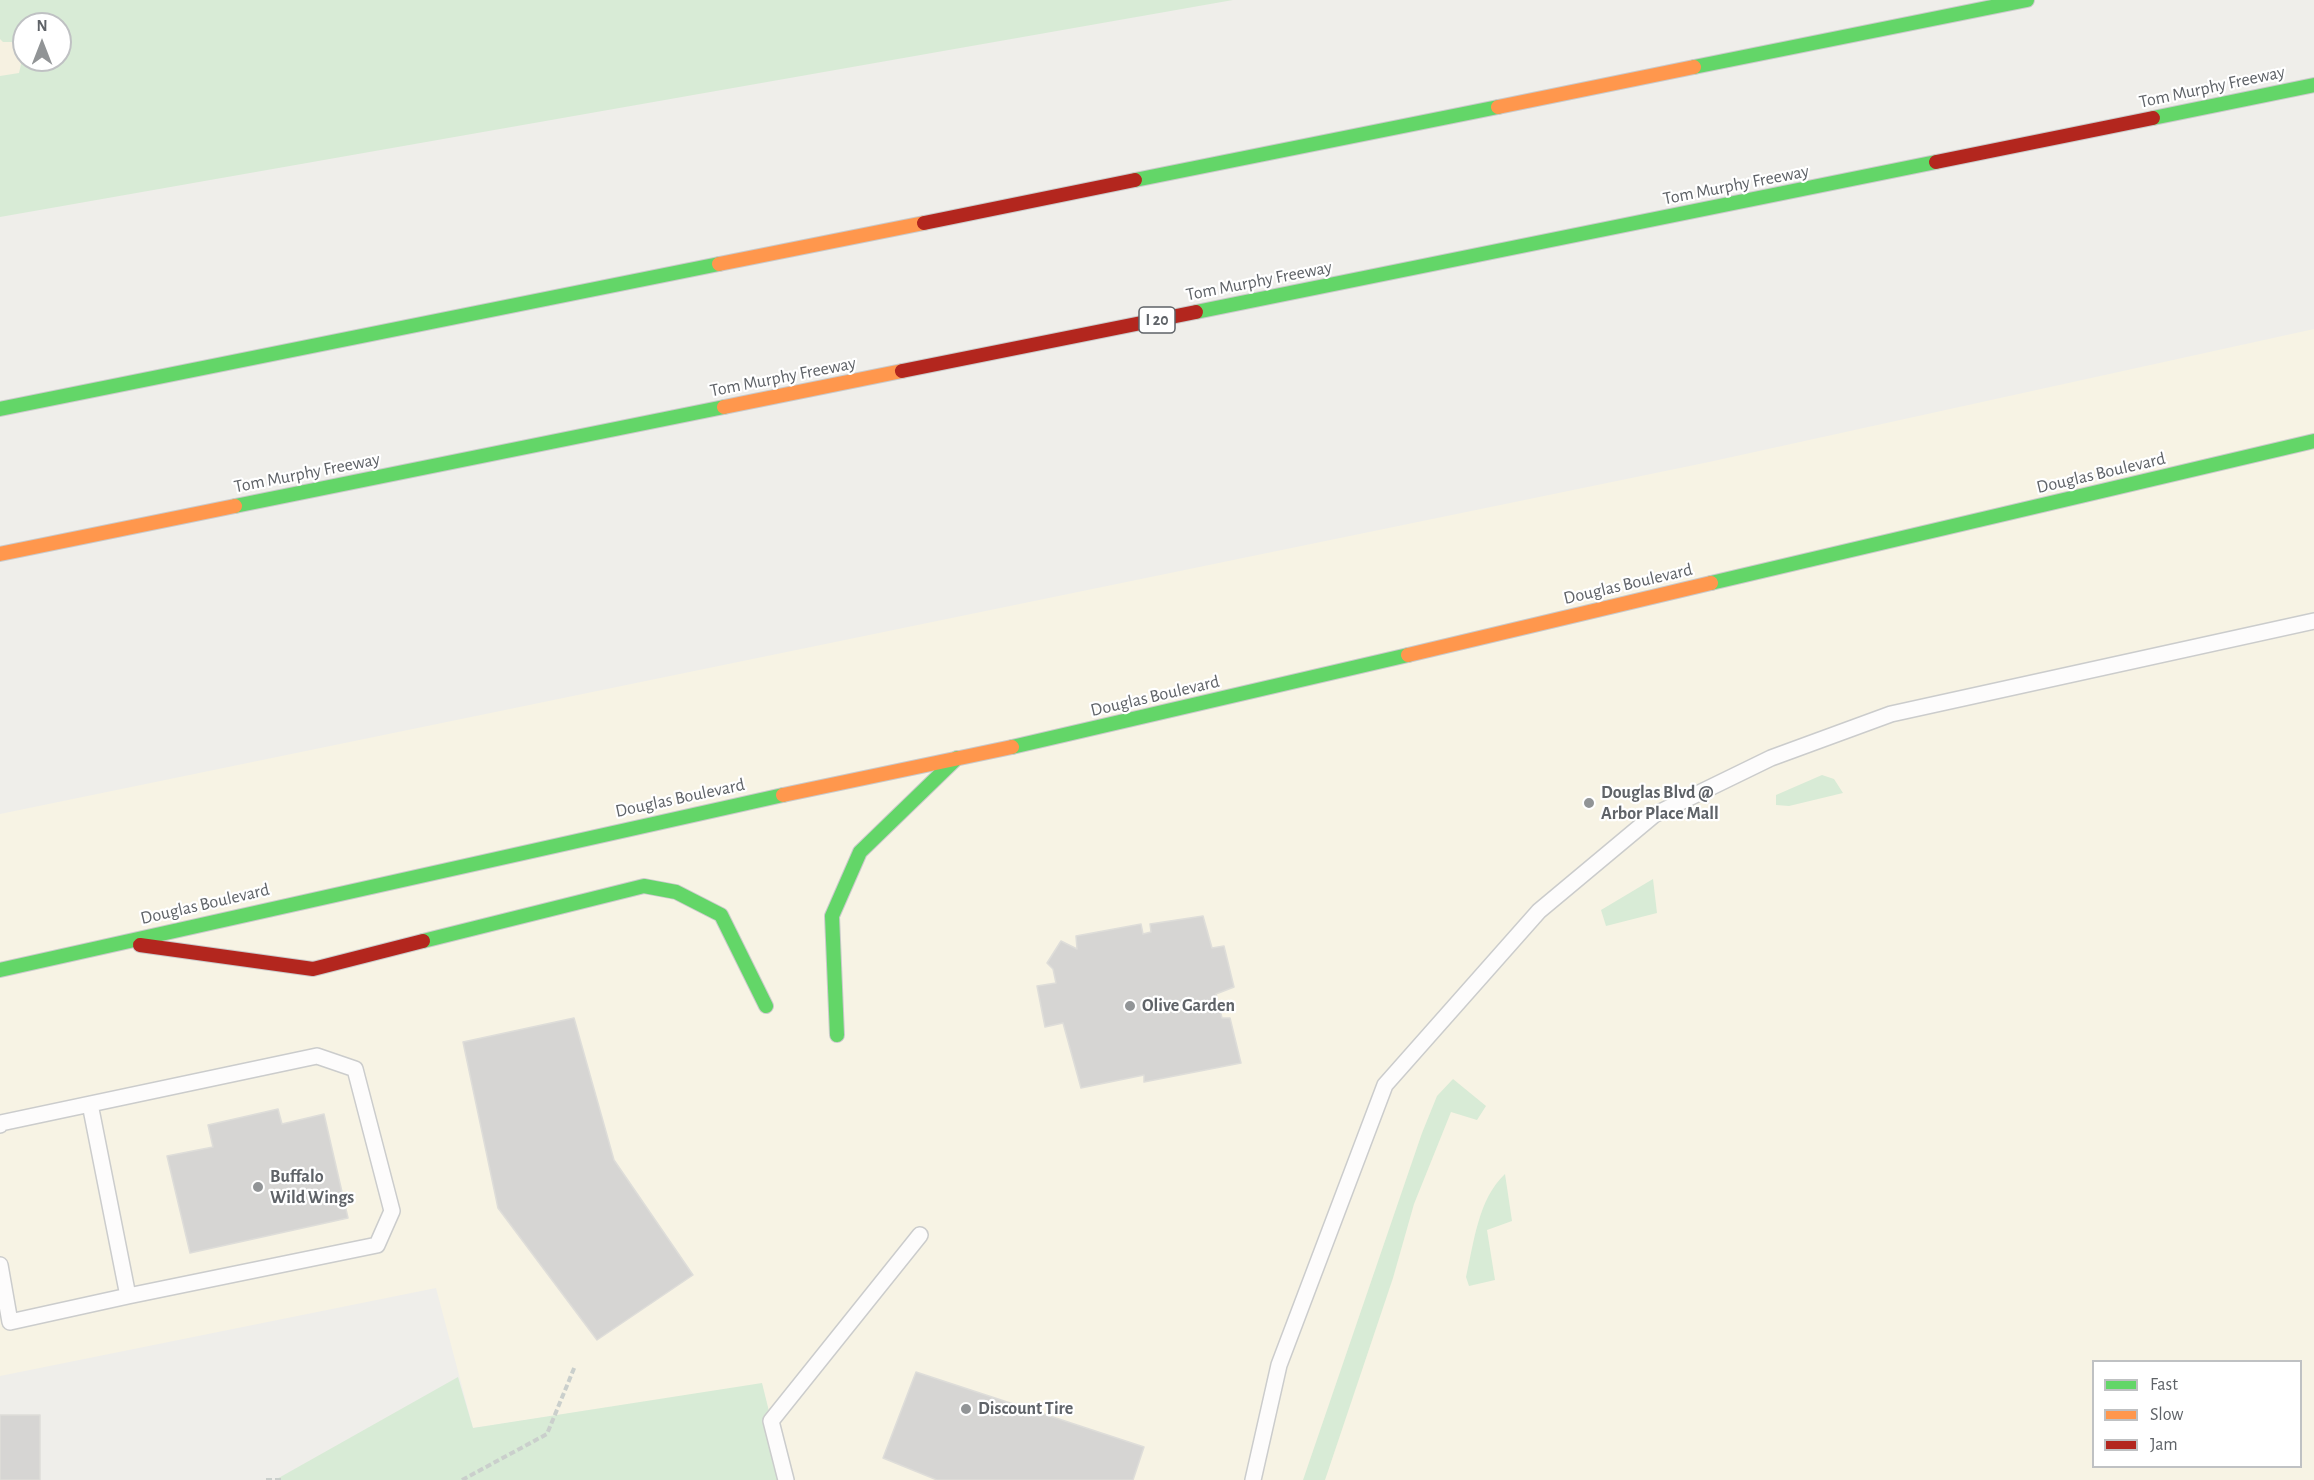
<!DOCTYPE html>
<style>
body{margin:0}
#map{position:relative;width:2314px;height:1480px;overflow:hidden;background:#efeeea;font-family:"Alegreya Sans",sans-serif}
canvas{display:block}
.legend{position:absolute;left:2092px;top:1360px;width:210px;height:108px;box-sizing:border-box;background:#fff;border:2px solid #bfc1c3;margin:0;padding:8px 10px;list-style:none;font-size:18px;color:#5f6368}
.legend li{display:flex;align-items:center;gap:12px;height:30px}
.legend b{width:30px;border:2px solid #bfc1c3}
.north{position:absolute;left:12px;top:12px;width:60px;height:60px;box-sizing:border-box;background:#fff;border:2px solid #bfc1c3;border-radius:50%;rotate:0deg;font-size:16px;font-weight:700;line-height:24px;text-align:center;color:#5f6368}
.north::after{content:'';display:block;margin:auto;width:21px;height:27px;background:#919496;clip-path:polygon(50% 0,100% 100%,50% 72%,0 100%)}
</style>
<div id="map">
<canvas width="2314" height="1480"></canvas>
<ul class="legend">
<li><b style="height:8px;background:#63d668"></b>Fast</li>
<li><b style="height:8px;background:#ff974d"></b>Slow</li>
<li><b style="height:8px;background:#b3261e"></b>Jam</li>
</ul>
<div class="north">N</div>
</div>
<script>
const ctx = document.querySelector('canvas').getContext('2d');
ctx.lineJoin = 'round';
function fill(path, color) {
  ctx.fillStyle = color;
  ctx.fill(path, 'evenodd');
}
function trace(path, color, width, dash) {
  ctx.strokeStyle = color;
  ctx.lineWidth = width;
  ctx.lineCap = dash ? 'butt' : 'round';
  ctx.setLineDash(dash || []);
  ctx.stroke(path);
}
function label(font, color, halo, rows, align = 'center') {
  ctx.font = font + ' "Alegreya Sans",sans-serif';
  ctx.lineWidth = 4.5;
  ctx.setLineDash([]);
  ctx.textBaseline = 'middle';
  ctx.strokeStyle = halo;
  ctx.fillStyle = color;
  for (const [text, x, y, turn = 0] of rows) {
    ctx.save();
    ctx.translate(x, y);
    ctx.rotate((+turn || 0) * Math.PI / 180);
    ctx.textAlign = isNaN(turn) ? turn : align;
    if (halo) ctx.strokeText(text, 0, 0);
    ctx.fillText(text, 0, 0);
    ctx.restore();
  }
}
fill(new Path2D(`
 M2314,329V1480H786L762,1384L473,1428L436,1288L0,1376V814L1709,462ZM2094,1362H2300V1466H2094Z`), '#f7f3e4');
fill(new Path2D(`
 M0,0H1233L0,217ZM24,24H60V60H24Z
 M1822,775L1834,779L1843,793L1789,806L1776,805V795Z
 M1653,879L1657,913L1606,926L1601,910Z
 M1453,1079L1486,1106L1477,1120L1451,1112L1414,1204L1393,1278L1325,1480H1303L1422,1133L1437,1096Z
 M1505,1174L1512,1221L1487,1230L1495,1280L1469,1286L1466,1277C1474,1243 1478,1199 1505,1174Z
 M458,1377L473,1428L762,1383L786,1480H275Z`), '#d8ebd6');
fill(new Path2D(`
 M0,39L3,42H15L24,51L19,73L0,76Z`), '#f6f1e1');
const building = new Path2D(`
 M1203,916L1212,948L1224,946L1234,987L1216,994L1222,1018H1230L1241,1063L1144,1082V1075L1081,1088L1063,1023L1045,1027L1037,986L1056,983L1053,969L1047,963L1061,941L1077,949L1076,936L1141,924L1143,934L1151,932L1150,924Z
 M574,1018L614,1160L693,1275L597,1340L498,1208L463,1042Z
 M278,1109L282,1124L324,1114L348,1218L190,1253L167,1156L213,1147L208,1125Z
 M916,1372L1144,1447L1133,1480H937L883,1458Z
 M0,1415H40V1480H0Z`);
fill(building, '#d6d5d3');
trace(building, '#deddd9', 1.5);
const lane = new Path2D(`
 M0,1125L1,1123L317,1056L355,1069L392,1211L377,1245L128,1296L90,1104
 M0,1265L10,1322L128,1296
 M786,1480L771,1421L920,1235
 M1253,1480L1279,1365L1385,1085L1539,911L1654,815L1771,758L1891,714L2314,621`);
const fast = new Path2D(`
 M1694,67L2027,0
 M2153,118L2314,85
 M1135,180L1498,107
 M1196,312L1936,162
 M0,409L719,264
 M235,506L724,407
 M1711,583L2314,441
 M1012,747L1408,655
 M423,941L644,886L676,892L721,915L766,1006
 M0,970L783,795
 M837,1035L832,916L860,852L957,758`);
const slow = new Path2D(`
 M1498,107L1694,67
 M719,264L924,223
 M724,407L902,371
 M0,554L235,506
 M1408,655L1711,583
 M783,795L1012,747`);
const jam = new Path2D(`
 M1936,162L2153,118
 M924,223L1135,180
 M902,371L1196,312
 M140,945L313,969L423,941`);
trace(lane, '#cbcccc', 18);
trace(fast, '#cacacb', 16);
trace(slow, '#cacacb', 16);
trace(jam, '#cacacb', 16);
trace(new Path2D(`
 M266,1480H281
 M462,1480L547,1434L575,1366`), '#cacfcc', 4, [6, 3]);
trace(lane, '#fdfcfc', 15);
trace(fast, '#63d668', 14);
trace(slow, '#ff974d', 14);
trace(jam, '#b3261e', 14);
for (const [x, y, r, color] of [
 [1589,803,6,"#919496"],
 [1130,1006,6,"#919496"],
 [258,1187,6,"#919496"],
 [966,1409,6,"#919496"]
]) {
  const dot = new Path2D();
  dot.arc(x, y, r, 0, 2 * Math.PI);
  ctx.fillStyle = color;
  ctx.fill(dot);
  trace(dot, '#fff', 2);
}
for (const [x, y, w] of [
 [1157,320,36]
]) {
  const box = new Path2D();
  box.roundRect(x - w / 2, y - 13, w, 26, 4.5);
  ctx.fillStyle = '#fff';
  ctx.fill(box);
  trace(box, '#5f6368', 1.5);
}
label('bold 16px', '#5f6368', null, [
 ["I 20",1157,320]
]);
label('18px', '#5f6368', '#fff', [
 ["Tom Murphy Freeway",2212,87,-12],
 ["Tom Murphy Freeway",1736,185,-11],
 ["Tom Murphy Freeway",1259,281,-11],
 ["Tom Murphy Freeway",783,377,-11],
 ["Tom Murphy Freeway",307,473,-11],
 ["Douglas Boulevard",2101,473,-13],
 ["Douglas Boulevard",1628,584,-13],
 ["Douglas Boulevard",1155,696,-13],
 ["Douglas Boulevard",680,798,-12],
 ["Douglas Boulevard",205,904,-13]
]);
label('bold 18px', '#5f6368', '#fff', [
 ["Douglas Blvd @",1601,793],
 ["Arbor Place Mall",1601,814],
 ["Olive Garden",1142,1006],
 ["Buffalo",270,1177],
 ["Wild Wings",270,1198],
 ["Discount Tire",978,1409]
], 'left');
</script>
